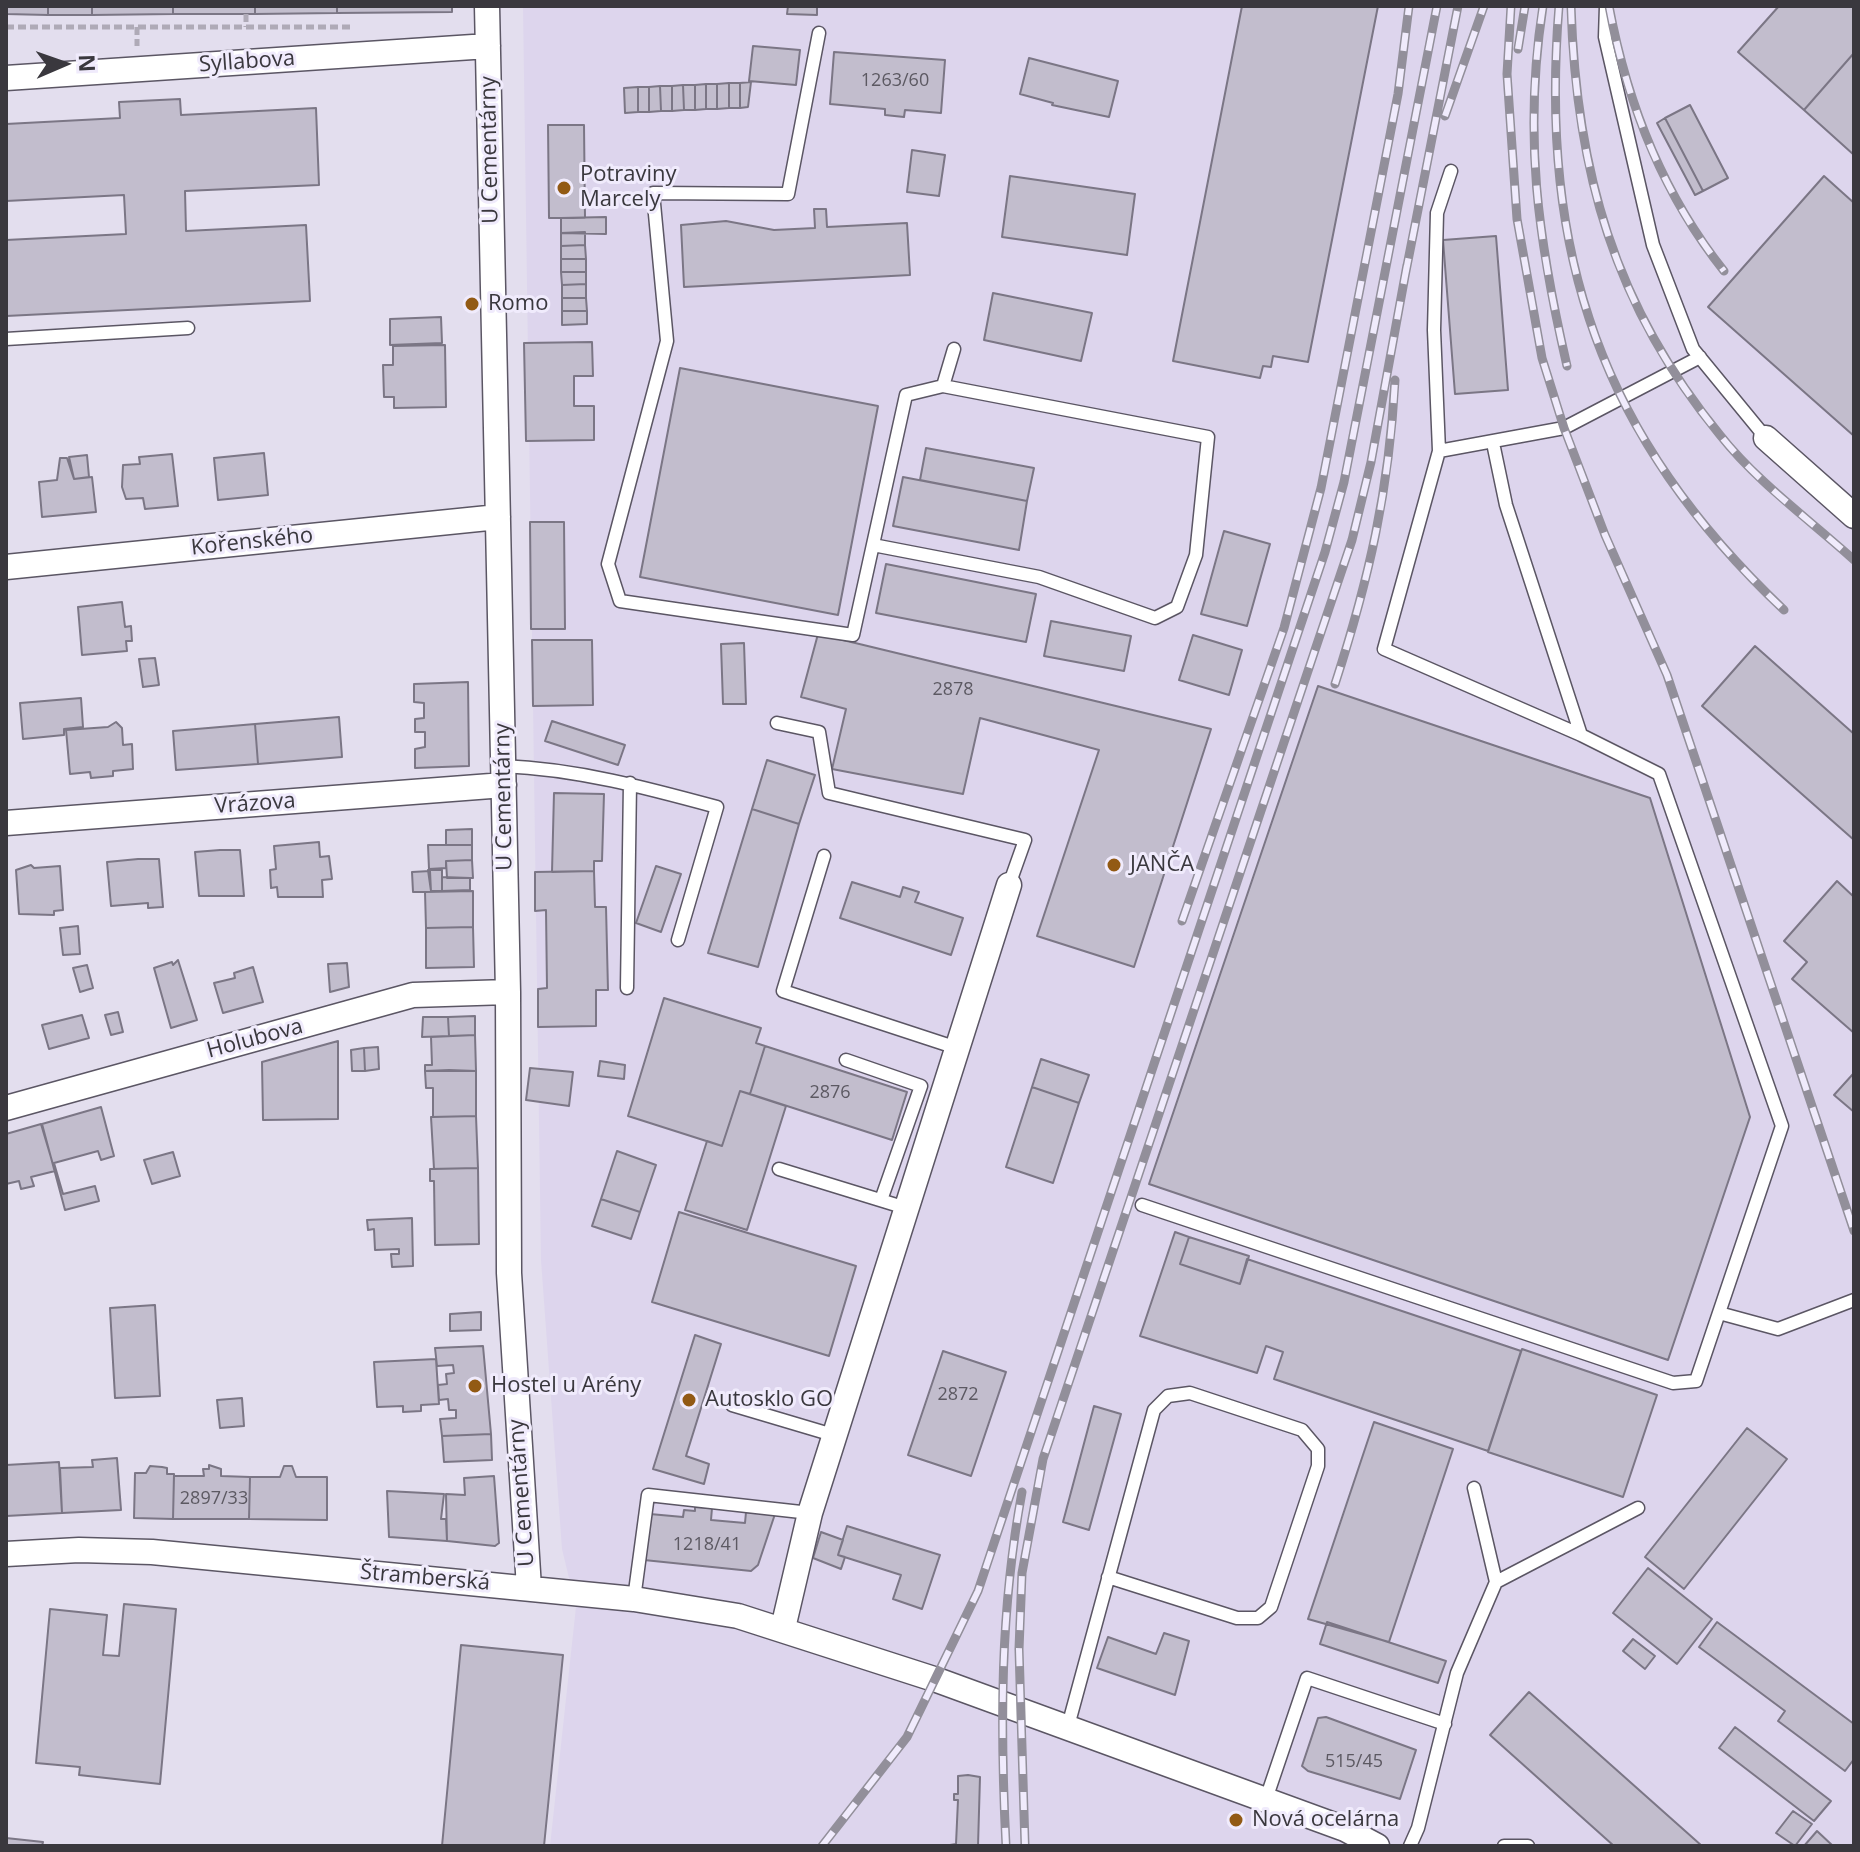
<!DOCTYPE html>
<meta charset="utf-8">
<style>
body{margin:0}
#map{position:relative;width:1860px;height:1852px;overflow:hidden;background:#e3deee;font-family:"Open Sans",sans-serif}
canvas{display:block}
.frame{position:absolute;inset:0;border:8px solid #3a383e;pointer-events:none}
.north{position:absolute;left:24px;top:24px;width:80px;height:80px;-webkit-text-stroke:6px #f0ebfc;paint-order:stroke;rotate:88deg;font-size:22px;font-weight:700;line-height:32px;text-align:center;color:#3a383e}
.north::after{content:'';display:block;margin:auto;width:28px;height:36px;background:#3a383e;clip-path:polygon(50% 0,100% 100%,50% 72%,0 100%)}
</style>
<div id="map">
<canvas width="1860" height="1852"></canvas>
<div class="frame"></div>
<div class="north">N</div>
</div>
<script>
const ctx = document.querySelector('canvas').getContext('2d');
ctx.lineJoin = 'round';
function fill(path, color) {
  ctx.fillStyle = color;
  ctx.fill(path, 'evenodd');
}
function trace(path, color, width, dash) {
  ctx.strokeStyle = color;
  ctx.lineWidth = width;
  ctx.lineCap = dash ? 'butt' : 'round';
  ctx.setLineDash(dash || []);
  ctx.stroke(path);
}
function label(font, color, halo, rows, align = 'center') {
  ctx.font = font + ' "Open Sans",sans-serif';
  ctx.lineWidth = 6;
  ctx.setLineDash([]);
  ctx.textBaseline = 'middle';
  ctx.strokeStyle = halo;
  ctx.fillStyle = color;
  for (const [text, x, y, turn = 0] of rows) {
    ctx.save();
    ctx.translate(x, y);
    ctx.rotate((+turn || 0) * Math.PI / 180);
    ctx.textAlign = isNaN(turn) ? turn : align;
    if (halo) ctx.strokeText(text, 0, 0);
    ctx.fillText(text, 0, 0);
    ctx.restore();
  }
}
fill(new Path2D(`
 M523,6H1854V1846H550L576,1607L562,1549L541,1260Z`), '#ddd5ed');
const building = new Path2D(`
 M6,6H48V15L6,14Z
 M48,6H92V15H48Z
 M92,6H173V14L92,15Z
 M173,6H255V14H173Z
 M255,6H337V13L255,14Z
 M337,6H452V12L337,13Z
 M788,6H817V15L787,14Z
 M1242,6H1378L1308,362L1273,356L1271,367L1263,366L1260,378L1173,361Z
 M1779,6H1854V53L1804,110L1738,52Z
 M753,46L800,50L796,85L749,81Z
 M834,52L945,60L941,113L905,110L904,117L885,115V109L830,104Z
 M1854,53V155L1804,110Z
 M1029,58L1118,81L1109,117L1052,105L1053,103L1020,94Z
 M751,82L748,107L740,108V83Z
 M729,83V108L717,109V84Z
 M729,83H740V108H729Z
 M706,84V109L695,110V85Z
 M706,84H717V109H706Z
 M683,85L684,110L672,111V86Z
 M683,85H695V110H684Z
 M660,86L661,111L649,112V87Z
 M660,86H672V111H661Z
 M638,87H649V112H638Z
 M638,87V112L625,113L624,88Z
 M180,99L181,115L316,108L319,185L185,191L186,231L306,225L310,301L6,316V240L126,234L124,195L6,201V124L120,118L119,102Z
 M1690,105L1728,178L1703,191L1665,118Z
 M1665,118L1703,191L1695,195L1657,123Z
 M548,125H584L585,218H549Z
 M912,150L945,155L939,196L907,192Z
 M1010,176L1135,194L1127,255L1002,237Z
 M1824,176L1854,203V436L1708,307Z
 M814,209H826L827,227L907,223L910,275L684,287L681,225L726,221L774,230L815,228Z
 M606,217V234L561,233V218Z
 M585,232V245L561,246V233Z
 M1496,236L1508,390L1455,394L1443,240Z
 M585,245L586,259H561V246Z
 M561,259H586V272H561Z
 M561,272H586V284L562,285Z
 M586,284V298H562V285Z
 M993,293L1092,313L1081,361L984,340Z
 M562,298H586L587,311H562Z
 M562,311H587V324L562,325Z
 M441,317L442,343L390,345V319Z
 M592,342L593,376H574V406H594V440L526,441L524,343Z
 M445,345L446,407L394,408V397H384L383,365H393V346Z
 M680,368L878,406L838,615L640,577Z
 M926,448L1034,468L1027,501L920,480Z
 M264,453L268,495L218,500L214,458Z
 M172,454L178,506L145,509L143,498L126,499L122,487L123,465L140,464L139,457Z
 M87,455L89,477L74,479L69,457Z
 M60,458H67L74,479L92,477L96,512L42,517L39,482L57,480Z
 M903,477L1027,501L1019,550L893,526Z
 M530,522H564L565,629H531Z
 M1224,531L1270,544L1247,626L1201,614Z
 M886,564L1036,594L1026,642L876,613Z
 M122,602L125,627L131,626L132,641H126L127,651L82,655L78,607Z
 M1051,621L1131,636L1124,671L1044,656Z
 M818,634L1211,729L1134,967L1037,936L1099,750L980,718L963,794L832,769L846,709L801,697Z
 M1193,635L1242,650L1229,695L1179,680Z
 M532,640H592L593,705L533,706Z
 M744,643L746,704H723L721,644Z
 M1755,646L1854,734V840L1702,706Z
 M155,658L159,685L143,687L139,659Z
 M468,682L469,766L415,768V749L425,747V732H415V719L424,718V703L414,702V684Z
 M1318,686L1650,798L1750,1117L1668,1360L1149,1184Z
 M81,698L83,727L64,729V735L23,739L20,703Z
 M339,717L342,757L258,764L255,724Z
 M552,721L625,745L618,765L545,741Z
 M116,722L122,728L123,745L132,744L133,769L113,771V776L91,778L90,772L70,774L66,730L108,727Z
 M255,724L258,764L176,770L173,731Z
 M767,760L815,775L799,824L752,809Z
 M554,793L604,794L602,861H594V871L552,872Z
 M752,809L799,824L758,967L708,953Z
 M472,829V845H446V830Z
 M319,842L320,857L329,856L332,879L322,880L323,897H278L277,887L271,888L270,870L276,869L274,846Z
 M428,845H472V860L446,861V868L429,869Z
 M220,850H240L244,896H199L195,852Z
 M138,859H159L163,907L148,908V903L111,906L107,862Z
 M472,860L473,878H447L446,861Z
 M31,865L34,868L60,866L63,910L54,911V915L19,914L16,870Z
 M656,866L681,874L661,932L636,923Z
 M428,870H442V891H431Z
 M430,871L431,892H413L412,872Z
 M594,871L595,907H606L608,990H596V1026L538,1027V989L547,988L546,910L535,911V872Z
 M442,877L470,878V890L442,891Z
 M1837,881L1854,897V1033L1792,979L1807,962L1784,941Z
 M852,882L900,897L903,887L919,892L915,902L963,918L951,955L840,918Z
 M473,891V927L426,928L425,892Z
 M78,926L80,954L63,955L60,928Z
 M473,927L474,967L426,968V928Z
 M178,960L197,1020L171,1028L154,968L172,962L173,965Z
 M347,963L349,987L330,992L328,964Z
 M87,965L93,988L80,992L73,968Z
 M253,967L263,1002L223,1013L214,983L235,978L234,973Z
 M664,998L761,1028L756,1043L765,1046L750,1094L740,1091L722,1146L628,1116Z
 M118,1012L123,1032L111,1035L105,1015Z
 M82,1015L89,1038L49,1049L42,1025Z
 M475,1016V1035L449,1036L448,1017Z
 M423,1017H448L449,1036L422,1037Z
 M475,1035L476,1071H425V1065H432L431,1037Z
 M338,1041V1119L263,1120L262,1062Z
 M765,1046L907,1092L892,1140L750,1094Z
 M378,1047L379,1069L365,1071L364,1048Z
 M364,1048L365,1071H352L351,1050Z
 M1041,1059L1089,1075L1079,1103L1032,1087Z
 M600,1061L625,1065L624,1079L598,1076Z
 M530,1068L573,1072L569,1106L526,1100Z
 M449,1070L476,1071V1116L433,1117V1088H426L425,1071Z
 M1853,1074L1854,1075V1112L1834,1095Z
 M1032,1087L1079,1103L1053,1183L1006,1167Z
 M740,1091L786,1106L747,1230L685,1210L707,1141L722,1146Z
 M101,1107L114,1156L101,1160L98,1151L54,1163L63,1194L95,1186L99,1201L65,1210L42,1124Z
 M476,1116L478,1168L434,1169L431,1117Z
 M41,1124L55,1171L31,1177L34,1186L21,1189L19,1181L6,1184V1134Z
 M617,1151L656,1165L640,1212L601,1199Z
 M173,1152L180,1176L152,1184L144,1160Z
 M478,1168L479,1244L435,1245L434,1181H430V1169Z
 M601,1199L640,1212L631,1239L592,1226Z
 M679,1212L856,1266L829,1356L652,1302Z
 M412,1218L413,1266L392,1267L391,1254H399V1249L375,1250L374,1229L368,1230L367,1220Z
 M1175,1232L1189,1237L1180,1264L1240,1284L1247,1259L1521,1351L1488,1451L1274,1379L1283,1352L1266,1346L1257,1373L1140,1336Z
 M1189,1237L1249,1256L1240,1284L1180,1264Z
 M155,1305L160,1396L115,1398L110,1308Z
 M481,1312V1330L450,1331V1314Z
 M695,1335L721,1344L686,1456L709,1464L704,1484L653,1469Z
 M483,1346L491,1434L442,1436L440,1419L456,1418V1410H449L448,1399L439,1400L438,1385L447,1384L446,1374L454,1373L453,1365L437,1366L435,1348Z
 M1522,1349L1657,1395L1623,1497L1488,1452Z
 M943,1351L1006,1372L971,1476L908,1455Z
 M436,1359L439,1404L421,1405V1411L403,1412V1406L377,1407L374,1362Z
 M242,1398L244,1426L220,1428L217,1400Z
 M1094,1406L1121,1414L1089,1530L1063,1522Z
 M1374,1422L1453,1449L1389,1642L1308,1619Z
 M1747,1428L1787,1459L1684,1589L1645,1557Z
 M491,1434L492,1460L444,1462L442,1436Z
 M117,1458L121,1510L62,1513L60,1468L93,1467L92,1460Z
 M59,1462L62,1513L6,1516V1465Z
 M209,1465L221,1469V1476L250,1477L249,1519H173L174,1476H204L203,1469H209Z
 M150,1466L162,1467L167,1468V1474H174L173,1519L134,1518L135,1473H146Z
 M284,1466H292L296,1477H327V1520L249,1519L250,1477H280Z
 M494,1476L499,1543L495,1546L447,1541L446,1494L465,1495L464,1478Z
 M387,1491L444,1494L441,1519H446L447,1541L389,1537Z
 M695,1507L712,1508L711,1520L745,1523L746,1512L775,1514L758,1565L751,1571L644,1560L650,1514L683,1517L684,1510L695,1511Z
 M847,1526L940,1555L922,1609L893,1599L901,1575L838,1555Z
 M821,1532L843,1540L838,1555L845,1557L841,1569L813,1558Z
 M1648,1568L1712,1619L1677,1664L1613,1613Z
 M124,1604L176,1609L160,1784L79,1775L80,1767L36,1763L50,1609L107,1615L103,1655L119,1656Z
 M1327,1622L1446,1661L1438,1683L1320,1644Z
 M1717,1622L1854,1724V1759L1845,1771L1778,1721L1785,1711L1699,1647Z
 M1164,1633L1189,1641L1175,1695L1097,1668L1108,1637L1156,1654Z
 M1633,1639L1655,1656L1645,1669L1623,1651Z
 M461,1645L563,1655L544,1846H442Z
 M1529,1692L1702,1846H1614L1490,1735Z
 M1326,1717L1416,1750L1400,1799L1308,1771L1302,1766L1318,1718Z
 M1735,1727L1831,1801L1814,1821L1719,1748Z
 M968,1775L980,1777L978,1846H944L956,1844L958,1800H954V1794H958V1776Z
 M1793,1811L1812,1824L1795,1846L1776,1833Z
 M1817,1831L1833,1846H1804Z
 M6,1838L43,1842L42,1846H6Z`);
fill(building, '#c2bdcd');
trace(building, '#7b7685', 2);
const lane = new Path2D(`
 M1606,6L1605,37L1653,245L1693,349L1766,438
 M819,33L788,194L653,193L667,341L608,564L620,601L853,635L906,395L943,386L954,349
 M6,339L188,328
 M1493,443L1506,505L1581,735L1384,649L1439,451L1564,428L1700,357
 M1439,451L1434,330L1437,213L1451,171
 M873,545L1039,577L1155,618L1177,607L1196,555L1208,437L943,386
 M777,723L819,732L829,793L1025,840L1009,885
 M503,766C577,769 647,788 717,807L678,940
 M824,856L783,991L957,1048
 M627,988L630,783
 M846,1060L921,1086L881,1200
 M779,1169L906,1208
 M1142,1205L1673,1383L1696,1381L1782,1126L1659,774L1581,735
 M1719,1313L1778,1329L1854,1300
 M732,1405L833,1435
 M1474,1488L1496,1582
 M634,1599L648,1495L810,1513
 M1068,1726L1154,1410L1168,1396L1190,1393L1302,1430L1318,1449V1466L1271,1607L1258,1618H1237L1108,1577
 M1265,1802L1307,1678L1445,1724
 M1410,1846L1418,1828L1457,1673L1496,1582L1638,1508
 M1504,1846H1528`);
const street = new Path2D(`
 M487,6L508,992L509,1273L529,1588
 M6,78L488,46
 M1766,438L1854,516
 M6,567L498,517
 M6,823L504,785
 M6,1108L413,995L508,992
 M6,1554L79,1550L152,1552L634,1599L738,1616L937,1680L1345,1829L1377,1846
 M783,1628L810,1513L1009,885`);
trace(lane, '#5b5664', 15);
trace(street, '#5b5664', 27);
trace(new Path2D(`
 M246,14V27
 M6,27H350
 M137,27V46`), '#afaab7', 5, [8, 4]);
trace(lane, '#fff', 12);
trace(street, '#fff', 24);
const rail = new Path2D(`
 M1511,6L1507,74L1517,219L1542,358L1564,428L1605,535L1667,675L1854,1231
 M1543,6C1523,135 1538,240 1567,366
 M1559,6C1539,255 1601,437 1784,610
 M1571,6C1576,170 1614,306 1720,435C1757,482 1810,520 1854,560
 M1609,6C1627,103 1662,193 1724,271
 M1518,49L1525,6
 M1445,116L1484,6
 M1405,276L1458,6
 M1335,684C1369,579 1389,491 1395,380
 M1182,921L1284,628L1321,488L1398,94L1409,6
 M822,1846L907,1737L978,1591L1325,552L1344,482L1437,6
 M1006,1846C1000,1725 1000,1611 1022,1492
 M1025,1846L1019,1649L1022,1573L1043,1459L1352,540L1371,462L1407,265`);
trace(rail, '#928f9a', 9);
trace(rail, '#f0ebfc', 6, [18]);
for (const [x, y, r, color] of [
 [564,188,8,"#925a14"],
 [472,304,8,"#925a14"],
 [1114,865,8,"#925a14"],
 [475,1386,8,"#925a14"],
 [689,1400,8,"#925a14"],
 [1236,1820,8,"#925a14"]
]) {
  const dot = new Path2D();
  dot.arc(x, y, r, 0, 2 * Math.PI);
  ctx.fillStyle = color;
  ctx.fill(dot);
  trace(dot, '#f0ebfc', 3);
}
label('18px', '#5c5962', null, [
 ["1263/60",895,81],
 ["2878",953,690],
 ["2876",830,1093],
 ["2872",958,1395],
 ["2897/33",214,1499],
 ["1218/41",707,1545],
 ["515/45",1354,1762]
]);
label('22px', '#3a383e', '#f0ebfc', [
 ["Syllabova",247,62,-4],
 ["U Cementárny",490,150,-91],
 ["Kořenského",252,542,-6],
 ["U Cementárny",504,797,-91],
 ["Vrázova",255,804,-4],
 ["Holubova",255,1039,-15],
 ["U Cementárny",522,1493,-94],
 ["Štramberská",425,1578,5]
]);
label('22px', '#3a383e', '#f0ebfc', [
 ["Potraviny",580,175],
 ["Marcely",580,200],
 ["Romo",488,304],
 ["JANČA",1130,865],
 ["Hostel u Arény",491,1386],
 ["Autosklo GO",705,1400],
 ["Nová ocelárna",1252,1820]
], 'left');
</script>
